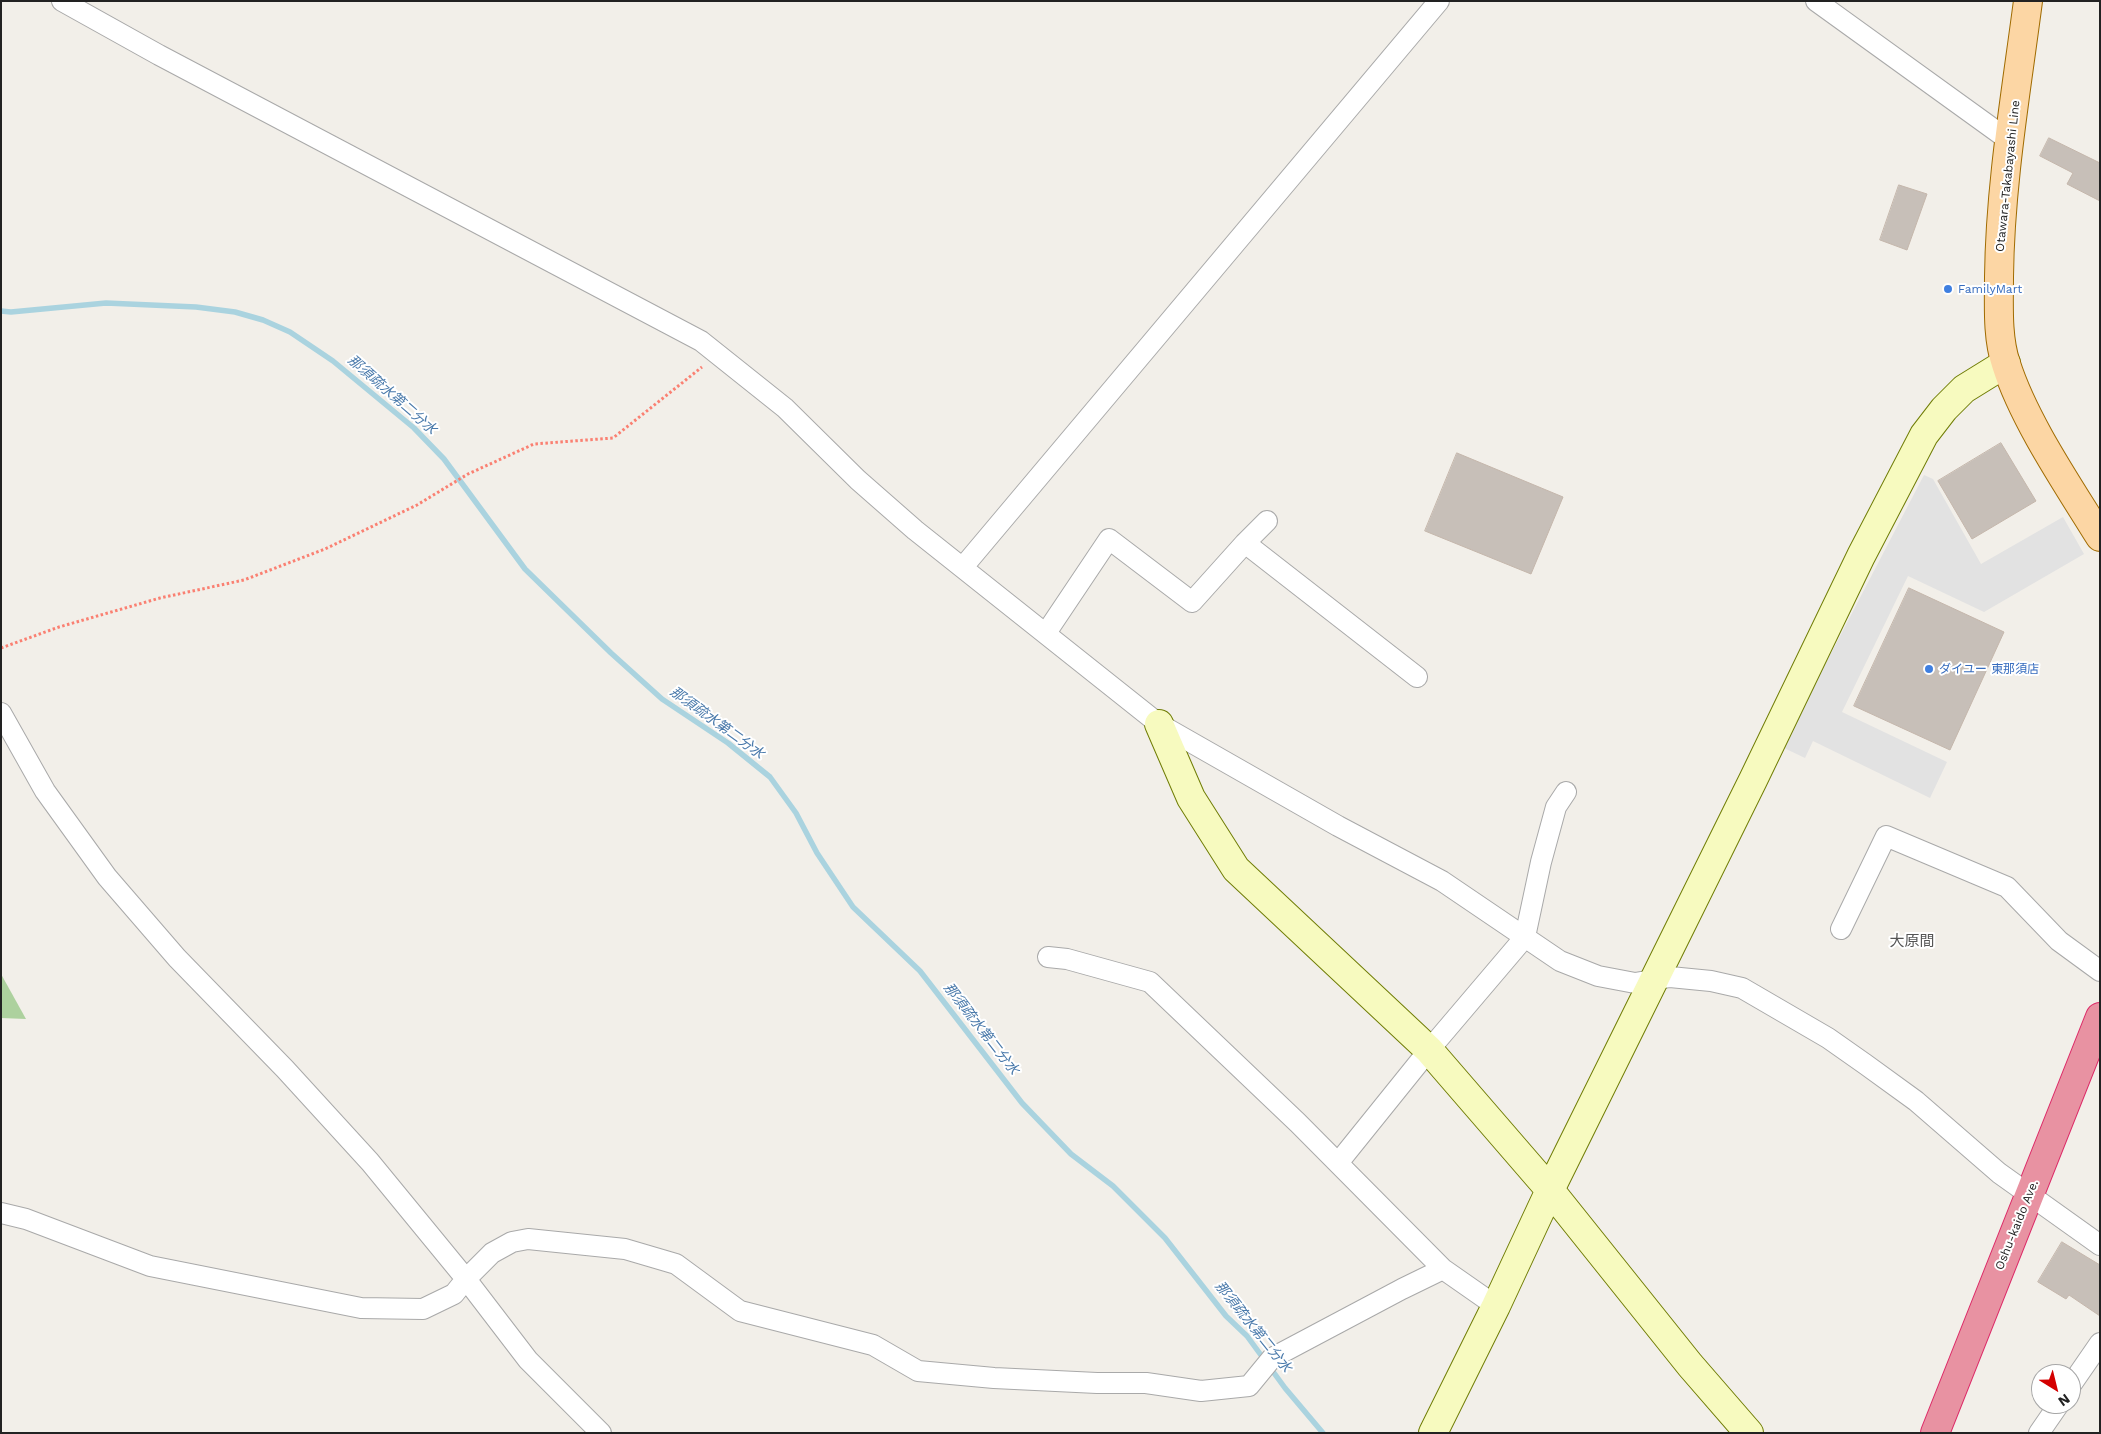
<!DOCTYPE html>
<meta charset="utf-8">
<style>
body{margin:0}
#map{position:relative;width:2101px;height:1434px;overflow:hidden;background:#f2efe9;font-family:"Work Sans",sans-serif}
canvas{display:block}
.frame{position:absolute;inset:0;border:2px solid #222;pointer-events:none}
.north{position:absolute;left:2031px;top:1364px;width:50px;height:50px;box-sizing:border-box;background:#fff;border:1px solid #a7a7a7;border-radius:50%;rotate:144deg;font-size:14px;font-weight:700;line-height:20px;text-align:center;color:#222}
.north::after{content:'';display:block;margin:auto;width:18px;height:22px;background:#d40000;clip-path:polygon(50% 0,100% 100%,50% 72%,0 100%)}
</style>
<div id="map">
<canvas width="2101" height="1434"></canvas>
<div class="frame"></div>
<div class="north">N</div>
</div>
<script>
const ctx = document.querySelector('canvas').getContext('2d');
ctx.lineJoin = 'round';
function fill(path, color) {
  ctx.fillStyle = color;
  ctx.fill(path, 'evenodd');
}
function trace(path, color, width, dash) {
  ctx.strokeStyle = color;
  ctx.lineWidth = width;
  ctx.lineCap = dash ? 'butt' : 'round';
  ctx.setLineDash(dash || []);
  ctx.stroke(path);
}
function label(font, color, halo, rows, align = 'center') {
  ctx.font = font + ' "Work Sans","Noto Sans JP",sans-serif';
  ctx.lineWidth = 4;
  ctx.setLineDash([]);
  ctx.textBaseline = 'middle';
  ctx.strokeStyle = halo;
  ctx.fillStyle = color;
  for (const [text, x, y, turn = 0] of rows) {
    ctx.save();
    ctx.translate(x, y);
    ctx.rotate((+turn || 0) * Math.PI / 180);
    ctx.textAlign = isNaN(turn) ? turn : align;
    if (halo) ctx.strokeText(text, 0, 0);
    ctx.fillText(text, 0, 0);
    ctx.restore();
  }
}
fill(new Path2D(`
 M1,974L26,1019L1,1018Z`), '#add19e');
fill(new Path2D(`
 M1924,475L1933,479L1981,564L2063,517L2084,554L1984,612L1908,576L1842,712L1947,762L1930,798L1813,741L1805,758L1784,748L1814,686Z`), '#e2e2e2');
trace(new Path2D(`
 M1,311L11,312L106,303L196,307L235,312L263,320L290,332L333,361L414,428L444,459L525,569L611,653L662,699L728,743L770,777L796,813L817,853L853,907L920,971L1022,1103L1071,1154L1113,1186L1165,1238L1226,1316L1247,1336L1285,1388L1323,1433`), '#aad3df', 5.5);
const building = new Path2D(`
 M2049,138L2100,163V201L2067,184L2073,173L2040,156Z
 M1899,185L1927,194L1907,250L1880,240Z
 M2001,443L2036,501L1972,539L1938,481Z
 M1457,453L1563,497L1531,574L1425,531Z
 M1909,588L2004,632L1950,750L1854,706Z
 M2062,1242L2100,1265V1316L2069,1295L2066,1299L2038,1282Z`);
fill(building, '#c7bfb8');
trace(building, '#c4b6ab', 1);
const street = new Path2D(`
 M62,1L159,55L701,341L785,408L858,480L915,530L1159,724L1338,826L1442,881L1560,961L1598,976L1635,983L1670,977L1711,981L1742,988L1828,1038L1865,1064L1916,1101L1999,1173L2100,1245
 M1816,1L2010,141
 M1245,543L1417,677
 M963,567L1439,1
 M1046,633L1109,539L1192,602L1245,543L1267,521
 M1,713L45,791L107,877L177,958L285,1069L370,1162L466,1279L528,1360L601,1433
 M1841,929L1886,836L2007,887L2059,941L2100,971
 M1048,957L1067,959L1150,982L1298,1123L1443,1269
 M1338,1163L1429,1050L1525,937L1541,862L1556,807L1566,792
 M1,1213L26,1219L150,1266L361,1308L423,1309L454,1294L466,1279L492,1253L512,1242L528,1239L625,1249L676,1264L740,1311L873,1345L918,1371L994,1378L1097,1383H1146L1201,1391L1249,1386L1272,1358L1402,1289L1443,1269L1496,1306
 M2071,1385L2100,1343
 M2039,1433L2059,1404`);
const secondary = new Path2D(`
 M1159,724L1191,798L1236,869L1429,1050L1550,1190L1690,1365L1749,1433
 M1433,1433L1496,1306L1550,1190L1753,780L1861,556L1924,435L1944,409L1964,389L2006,363`);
const primary = new Path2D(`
 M2028,1C2016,93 2000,185 1999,277C1999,305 1997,337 2006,364C2024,421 2068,485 2100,537`);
const highway = new Path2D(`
 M1935,1433L2100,1017`);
trace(street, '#a9a9a9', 22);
trace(secondary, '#707d05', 30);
trace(primary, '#a06b00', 30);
trace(highway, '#dc2a67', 30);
trace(new Path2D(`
 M1,648L59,627L160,598L244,580L325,549L417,505L468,474L534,444L613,438L702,367`), '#fa8072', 3, [2.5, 2.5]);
trace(street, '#fff', 20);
trace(secondary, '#f7fabf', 28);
trace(primary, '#fcd6a4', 28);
trace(highway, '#e892a2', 28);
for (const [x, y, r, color] of [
 [1948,289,5,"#3f7fe0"],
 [1929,669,5,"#3f7fe0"]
]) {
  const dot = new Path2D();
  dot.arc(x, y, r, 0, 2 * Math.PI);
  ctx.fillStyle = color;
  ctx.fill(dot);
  trace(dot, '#fff', 2);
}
label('12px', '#222', '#fff', [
 ["Otawara-Takabayashi Line",2008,176,-84],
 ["Oshu-kaido Ave.",2017,1225,-68]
]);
label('12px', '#366cbe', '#fff', [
 ["FamilyMart",1958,289],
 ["ダイユー 東那須店",1939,669]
], 'left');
label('italic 14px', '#4a7aab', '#fff', [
 ["那須疏水第二分水",392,395,41],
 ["那須疏水第二分水",717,723,36],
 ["那須疏水第二分水",981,1029,52],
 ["那須疏水第二分水",1253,1327,51]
]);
label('15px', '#555', '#fff', [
 ["大原間",1912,942]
]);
</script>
